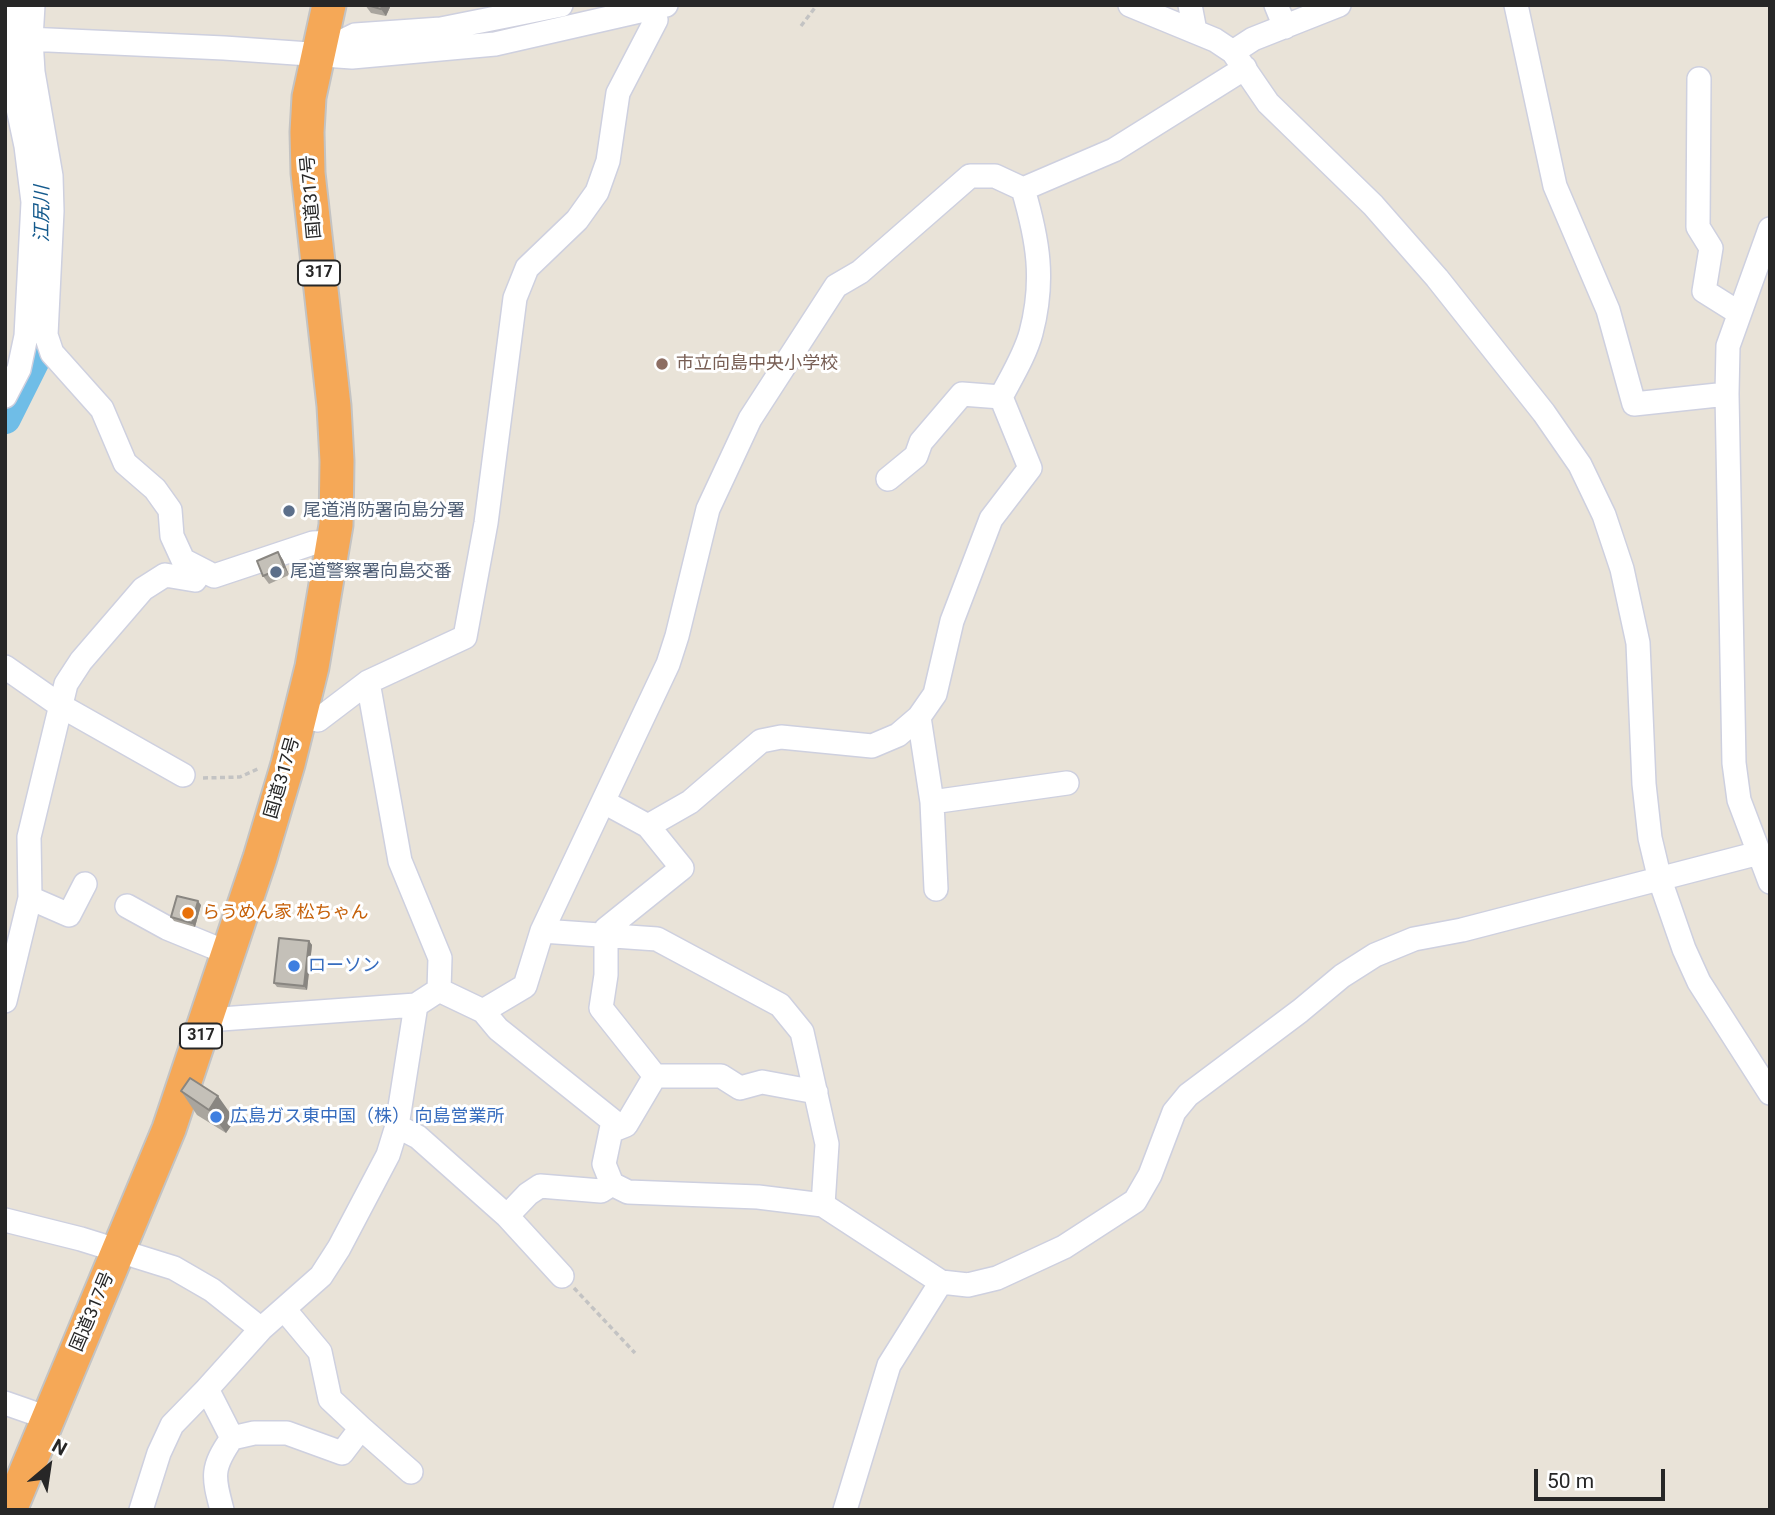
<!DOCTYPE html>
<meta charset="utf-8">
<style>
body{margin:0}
#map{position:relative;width:1775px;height:1515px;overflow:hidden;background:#e9e3d8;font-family:Roboto,sans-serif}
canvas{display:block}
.frame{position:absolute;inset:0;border:7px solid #272727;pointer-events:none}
.north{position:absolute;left:14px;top:1431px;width:70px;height:70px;-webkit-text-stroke:5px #fff;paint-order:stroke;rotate:29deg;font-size:19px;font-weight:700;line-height:28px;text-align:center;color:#272727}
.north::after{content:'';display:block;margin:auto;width:24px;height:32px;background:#272727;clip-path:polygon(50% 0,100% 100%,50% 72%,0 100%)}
.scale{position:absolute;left:1534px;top:1469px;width:131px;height:32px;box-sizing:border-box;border:4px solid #272727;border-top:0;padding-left:9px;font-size:21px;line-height:24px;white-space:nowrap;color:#272727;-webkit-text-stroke:5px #fff;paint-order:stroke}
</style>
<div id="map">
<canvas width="1775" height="1515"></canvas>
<div class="frame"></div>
<div class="north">N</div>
<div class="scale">50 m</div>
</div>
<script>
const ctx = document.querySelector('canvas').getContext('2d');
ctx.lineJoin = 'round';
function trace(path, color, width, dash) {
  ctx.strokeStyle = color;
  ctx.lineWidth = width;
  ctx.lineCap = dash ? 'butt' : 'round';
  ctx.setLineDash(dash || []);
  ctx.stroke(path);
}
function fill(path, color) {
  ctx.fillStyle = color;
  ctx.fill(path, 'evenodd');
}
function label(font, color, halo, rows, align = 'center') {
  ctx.font = font + ' Roboto,"Noto Sans JP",sans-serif';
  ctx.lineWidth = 6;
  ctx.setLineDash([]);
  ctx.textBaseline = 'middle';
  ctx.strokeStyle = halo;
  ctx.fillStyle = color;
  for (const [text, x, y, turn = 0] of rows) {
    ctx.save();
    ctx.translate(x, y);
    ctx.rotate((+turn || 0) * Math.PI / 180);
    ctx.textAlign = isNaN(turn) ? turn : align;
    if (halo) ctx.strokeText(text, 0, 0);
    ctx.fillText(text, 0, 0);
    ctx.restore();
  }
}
trace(new Path2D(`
 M5,418L37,354L39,305`), '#6fbde7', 32);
const minor = new Path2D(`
 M33,5L31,39L33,72L51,176L52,211L46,335L52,353L102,409L125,463L155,489L170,510L172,536L183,560L214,576L313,543L334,542
 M1130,5L1215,40L1233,52L1253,39L1339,5
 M1190,5L1195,31
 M1276,5L1285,27
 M1516,5L1555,186L1608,310L1634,404L1727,394
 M5,38L224,48L352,57L495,44L666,5
 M1233,52L1268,103L1373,205L1437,278L1544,413L1580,465L1604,515L1622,569L1638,643L1644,784L1650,838L1660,880L1684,949L1699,982L1770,1093
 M318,53L355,35L441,29L561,5
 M1699,79L1698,227L1711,248L1704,291L1739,313
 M1770,229L1728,346L1727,394L1734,763L1739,800L1770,882
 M5,396L19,369L26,336L33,202L26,146L12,80L8,38L13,5
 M888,479L916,456L921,442L962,394L1001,397
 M5,667L61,706L183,775
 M300,716L318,720L368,682L465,637L486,523L515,298L527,268L577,220L597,192L608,161L618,93L656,20L651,5
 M919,717L932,802L1067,783
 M604,802L648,826L682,868L606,929V975L601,1008L655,1076L626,1125L611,1131
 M932,802L936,889
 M648,826L690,802L761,741L781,737L872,746L898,735L919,717L935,694L952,621L991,519L1030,468L1001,397C1012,376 1025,355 1031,333C1045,280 1038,240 1023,189
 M30,898L69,915L85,884
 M127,906L167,928L228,953
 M542,931L657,939L780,1005L802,1032L827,1144L823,1205
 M439,990L483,1011L498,1029L613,1121L604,1164L612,1184L628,1192L758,1197L823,1205L941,1282L968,1285L997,1278L1064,1247L1135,1201L1150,1175L1174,1112L1188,1095L1300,1011L1342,976L1375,955L1414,939L1462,930L1759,853
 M5,1001L30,898L29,837L66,684L81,661L143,589L165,575L195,580L202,570
 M483,1011L525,986L542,931L668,664L677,636L708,509L750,419L836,286L860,272L970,176H995L1023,189L1114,150L1245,68
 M207,1020L416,1005L439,990L440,958L400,861L368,682
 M655,1076H721L740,1088L762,1082L816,1092
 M397,1126L418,1137L507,1216L562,1276
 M507,1216L528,1194L540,1186L601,1191L612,1184
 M5,1220L81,1239L174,1268L212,1290L261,1329
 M5,1403L48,1418
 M361,1428L411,1472
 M232,1438L207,1389L261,1329L321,1276L339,1248L388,1155L397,1126L416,1005
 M141,1510L159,1453L172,1425L207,1389
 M222,1510C213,1476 211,1468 232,1438L254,1433H287L342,1453L361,1428L330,1399L320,1352L284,1309
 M845,1510L889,1365L941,1282`);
const highway = new Path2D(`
 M10,1510L169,1129L260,858L288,764L312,667L336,525L337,461L334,406L308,173L307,132L309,97L329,5`);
trace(minor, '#ced0df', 26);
trace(highway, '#c3c3c3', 37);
trace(new Path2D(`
 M801,26L817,5
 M203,778L240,777L260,768
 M574,1288L635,1353`), '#c3c3c3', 3.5, [5, 3.5]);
trace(minor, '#fff', 23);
trace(highway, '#f5a857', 33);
fill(new Path2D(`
 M365,5H391L386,16L371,13Z
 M278,552L283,560L289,575L269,584L263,576Z
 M201,905L195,927L174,921L171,917Z
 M309,941L312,945L307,990L277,987L274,983Z
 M181,1091L235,1120L226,1133L197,1115Z`), '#a9a59e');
fill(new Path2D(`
 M382,5H391L386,16L381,9Z
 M278,552L283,560L289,575L284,567Z
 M198,901L201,905L195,927L192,923Z
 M309,941L312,945L307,990L304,986Z
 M218,1096L235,1120L226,1133L209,1110Z`), '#898681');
const building = new Path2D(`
 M367,5H382L381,9Z
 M278,552L284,567L263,576L257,561Z
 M177,896L198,901L192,923L171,917Z
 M279,938L309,941L304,986L274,983Z
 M190,1078L218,1096L209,1110L181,1091Z`);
fill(building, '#c4c0b8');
trace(building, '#898681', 2);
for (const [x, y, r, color] of [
 [662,364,7,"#8d6e63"],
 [289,511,7,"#5c6f8a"],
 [276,572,7,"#5c6f8a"],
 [188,913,7,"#e8710a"],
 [294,966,7,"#3f7fe0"],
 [216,1117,7,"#3f7fe0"]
]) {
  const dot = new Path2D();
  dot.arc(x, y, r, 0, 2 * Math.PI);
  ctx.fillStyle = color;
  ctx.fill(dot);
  trace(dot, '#fff', 2.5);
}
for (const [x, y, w] of [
 [319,273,42],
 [201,1036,42]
]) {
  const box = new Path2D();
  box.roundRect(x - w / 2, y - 12.5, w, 25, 5);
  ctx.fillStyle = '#fff';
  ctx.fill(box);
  trace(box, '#272727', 2);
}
label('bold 16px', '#272727', null, [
 ["317",319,273],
 ["317",201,1036]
]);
label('18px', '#272727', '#fff', [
 ["国道317号",312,197,-95],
 ["国道317号",283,778,-74],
 ["国道317号",93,1312,-67]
]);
label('18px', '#785e54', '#fff', [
 ["市立向島中央小学校",676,364]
], 'left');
label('18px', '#4e5e75', '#fff', [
 ["尾道消防署向島分署",303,511],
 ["尾道警察署向島交番",290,572]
], 'left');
label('18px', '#c56008', '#fff', [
 ["らうめん家 松ちゃん",202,913]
], 'left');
label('18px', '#366cbe', '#fff', [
 ["ローソン",308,966],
 ["広島ガス東中国（株） 向島営業所",230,1117]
], 'left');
label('italic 19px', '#145a8d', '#fff', [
 ["江尻川",43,214,-90]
]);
</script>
